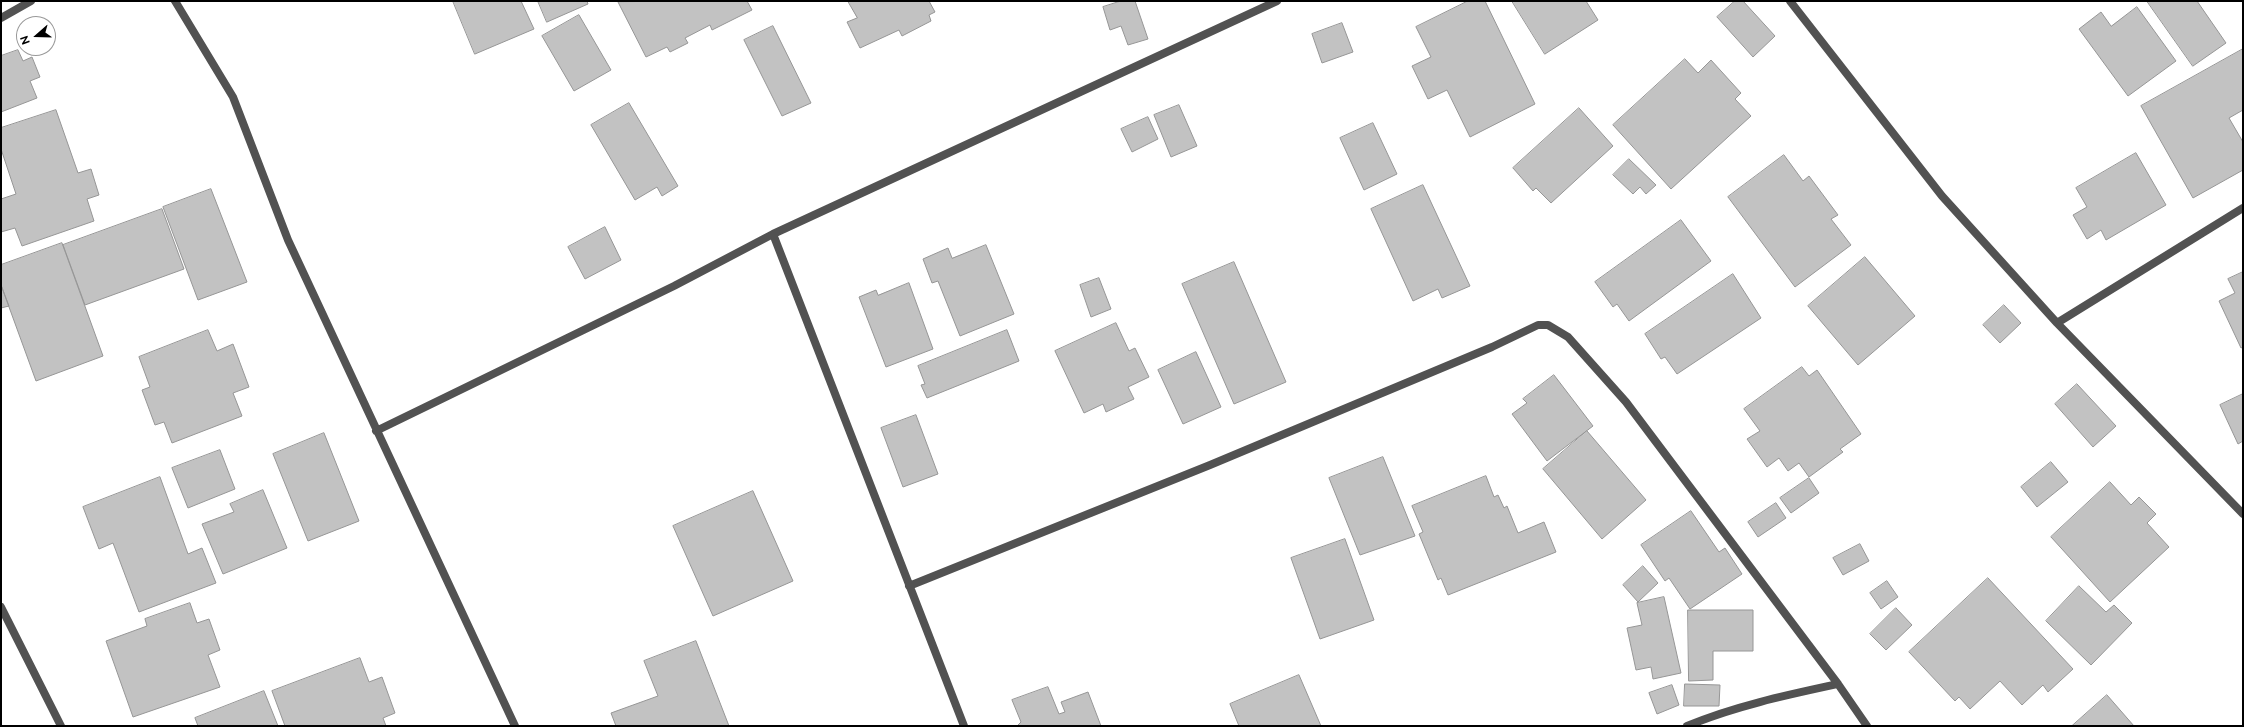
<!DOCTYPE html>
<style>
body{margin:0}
#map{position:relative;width:2244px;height:727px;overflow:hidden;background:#fff;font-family:Raleway,sans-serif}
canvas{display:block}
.frame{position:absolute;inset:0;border:2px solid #000;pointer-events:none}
.north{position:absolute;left:16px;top:16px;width:40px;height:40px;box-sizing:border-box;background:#fff;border:1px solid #999;border-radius:50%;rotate:250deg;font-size:11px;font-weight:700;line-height:16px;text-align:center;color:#000}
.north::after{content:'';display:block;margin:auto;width:14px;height:18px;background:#000;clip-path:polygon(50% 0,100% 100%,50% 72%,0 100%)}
</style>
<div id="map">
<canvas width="2244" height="727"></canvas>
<div class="frame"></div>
<div class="north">N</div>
</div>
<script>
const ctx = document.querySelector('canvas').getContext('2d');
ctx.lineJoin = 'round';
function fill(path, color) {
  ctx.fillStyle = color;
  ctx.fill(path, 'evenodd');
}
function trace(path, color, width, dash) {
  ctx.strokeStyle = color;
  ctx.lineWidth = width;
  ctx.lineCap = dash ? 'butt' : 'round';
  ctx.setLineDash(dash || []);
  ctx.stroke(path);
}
const building = new Path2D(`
 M453,1H521L534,29L475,54Z
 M538,1H587L588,4L547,22Z
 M747,1L752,10L712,30L710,25L685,38L688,43L670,52L667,47L646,57L618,2Z
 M848,1H929L935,12L929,15L931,21L902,36L899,30L860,48L847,22L857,18Z
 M1121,1H1135L1148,39L1128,45L1121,26L1110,30L1103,7Z
 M1468,1H1485L1535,104L1470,137L1447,90L1428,99L1412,66L1431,57L1416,27Z
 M1512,1H1586L1598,20L1545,54Z
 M1735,1H1743L1775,36L1753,57L1717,17Z
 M2147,1H2197L2226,43L2193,66Z
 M2137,7L2176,61L2128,96L2079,29L2101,12L2111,26Z
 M579,15L611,70L574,91L542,36Z
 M1342,23L1353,52L1322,63L1312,34Z
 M773,26L811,103L782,116L744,40Z
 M2243,49V110L2229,118L2243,142V170L2193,198L2141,106Z
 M18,50L23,61L32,57L40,77L30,81L37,98L1,112V56Z
 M1685,59L1698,73L1711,60L1741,93L1735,99L1751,116L1671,189L1613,125Z
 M629,103L678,186L662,196L657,187L635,200L591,125Z
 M1179,105L1197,146L1171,157L1154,115Z
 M1579,108L1613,146L1551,203L1536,188L1533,191L1513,168Z
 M56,110L78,173L91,169L99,195L87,199L94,221L22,246L15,228L1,232V199L16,194L1,149V128Z
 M1148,117L1158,139L1132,152L1121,129Z
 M1373,123L1397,174L1364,190L1340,138Z
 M2136,153L2166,205L2106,240L2101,230L2087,239L2073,215L2087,207L2076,188Z
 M1784,155L1803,181L1809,176L1838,215L1831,219L1851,245L1795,287L1728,197Z
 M1629,159L1656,185L1646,194L1640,187L1633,194L1613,175Z
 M1423,185L1470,286L1442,298L1438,289L1413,301L1371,209Z
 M211,189L247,282L198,300L163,207Z
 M162,209L184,269L85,305L63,245Z
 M1681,220L1711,261L1629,321L1617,304L1613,307L1595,282Z
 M605,227L621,260L585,279L568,247Z
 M62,243L103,356L36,381L1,285V265Z
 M986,245L1014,314L960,336L938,281L932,283L923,259L948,248L952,258Z
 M1865,257L1915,316L1858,365L1808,306Z
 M1234,262L1286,382L1234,404L1182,284Z
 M2243,272V347L2241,348L2219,301L2235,293L2228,279Z
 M1733,274L1761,318L1677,374L1665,357L1661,359L1645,334Z
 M1099,278L1111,309L1091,317L1080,285Z
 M909,283L933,349L886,367L859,297L876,290L878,295Z
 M1,285L9,306L1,308Z
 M2004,305L2021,323L2000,343L1983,325Z
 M1116,323L1129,351L1135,348L1149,377L1128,387L1134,399L1106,412L1103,404L1084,413L1055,351Z
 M208,330L217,351L233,344L249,387L233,393L242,416L172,443L164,422L155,425L142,390L150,387L139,357Z
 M1007,330L1019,361L927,398L921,385L925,384L918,366Z
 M1196,352L1221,407L1183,424L1158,370Z
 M1802,367L1809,376L1817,370L1861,434L1840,449L1843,452L1809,477L1799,463L1788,471L1779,458L1767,467L1747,439L1760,431L1744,409Z
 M1554,375L1593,426L1547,461L1512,414L1527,403L1523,399Z
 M2077,384L2116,426L2093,447L2055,404Z
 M2243,394V441L2238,444L2220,405Z
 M916,415L938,474L903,487L881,428Z
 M1587,431L1646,500L1602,539L1543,469Z
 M324,433L359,521L308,541L273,454Z
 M220,450L235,489L188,508L172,468Z
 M1383,457L1415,536L1360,555L1329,478Z
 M2051,462L2068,482L2037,507L2021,487Z
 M1486,476L1494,497L1498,495L1504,508L1507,506L1518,533L1544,522L1556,552L1448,595L1441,578L1438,580L1419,534L1423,532L1412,506Z
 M160,477L188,554L202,548L216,583L139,612L113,543L99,549L83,507Z
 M1809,478L1819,493L1791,513L1780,498Z
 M2110,482L2131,505L2139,497L2156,514L2147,523L2169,547L2110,602L2051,537Z
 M263,490L287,548L223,574L202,524L234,512L230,504Z
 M753,491L793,581L713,616L673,526Z
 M1776,503L1786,518L1758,537L1748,522Z
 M1691,511L1719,552L1725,548L1742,574L1690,609L1669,578L1665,581L1641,545Z
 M1345,539L1374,620L1320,639L1291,558Z
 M1860,544L1869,561L1843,575L1833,558Z
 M1643,566L1658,583L1638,602L1623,585Z
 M1988,578L2073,669L2048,692L2043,685L2022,705L2000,681L1970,709L1959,697L1955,701L1909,652Z
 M1887,581L1898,597L1881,609L1870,593Z
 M2079,586L2106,612L2114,605L2132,623L2091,665L2046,621Z
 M1664,597L1681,673L1653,679L1651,667L1636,670L1627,628L1642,625L1637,603Z
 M190,603L197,623L209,619L220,650L208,655L220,687L133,717L106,641L147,626L145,619Z
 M1896,608L1912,625L1886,650L1870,634Z
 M1688,610H1753V651H1713V680L1689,681Z
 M696,641L729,726H616L611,713L658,696L644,661Z
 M360,658L369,682L382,677L395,713L383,718L386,726H285L272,691Z
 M1299,675L1321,726H1239L1230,704Z
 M1685,684L1720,685L1719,706H1684Z
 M1672,685L1679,705L1657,714L1649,693Z
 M1048,687L1059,714L1065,712L1061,702L1088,692L1101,726H1017L1021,722L1012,700Z
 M264,691L278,726H198L195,718Z
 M2107,695L2134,726H2072Z`);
fill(building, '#c2c2c2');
trace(building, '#969696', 1);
trace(new Path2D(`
 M175,1L233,97L288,240L515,726
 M1790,1L1942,196L2057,323L2243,514
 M1,18L31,1
 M773,234L964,726
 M2057,323L2243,208
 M376,431L674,286L773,234L1277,1
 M909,586L1210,465L1492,347L1538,325H1548L1568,337L1626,402L1838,684L1867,726
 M1,607L61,726
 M1687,726C1735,706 1787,695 1838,684`), '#525252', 8);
</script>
